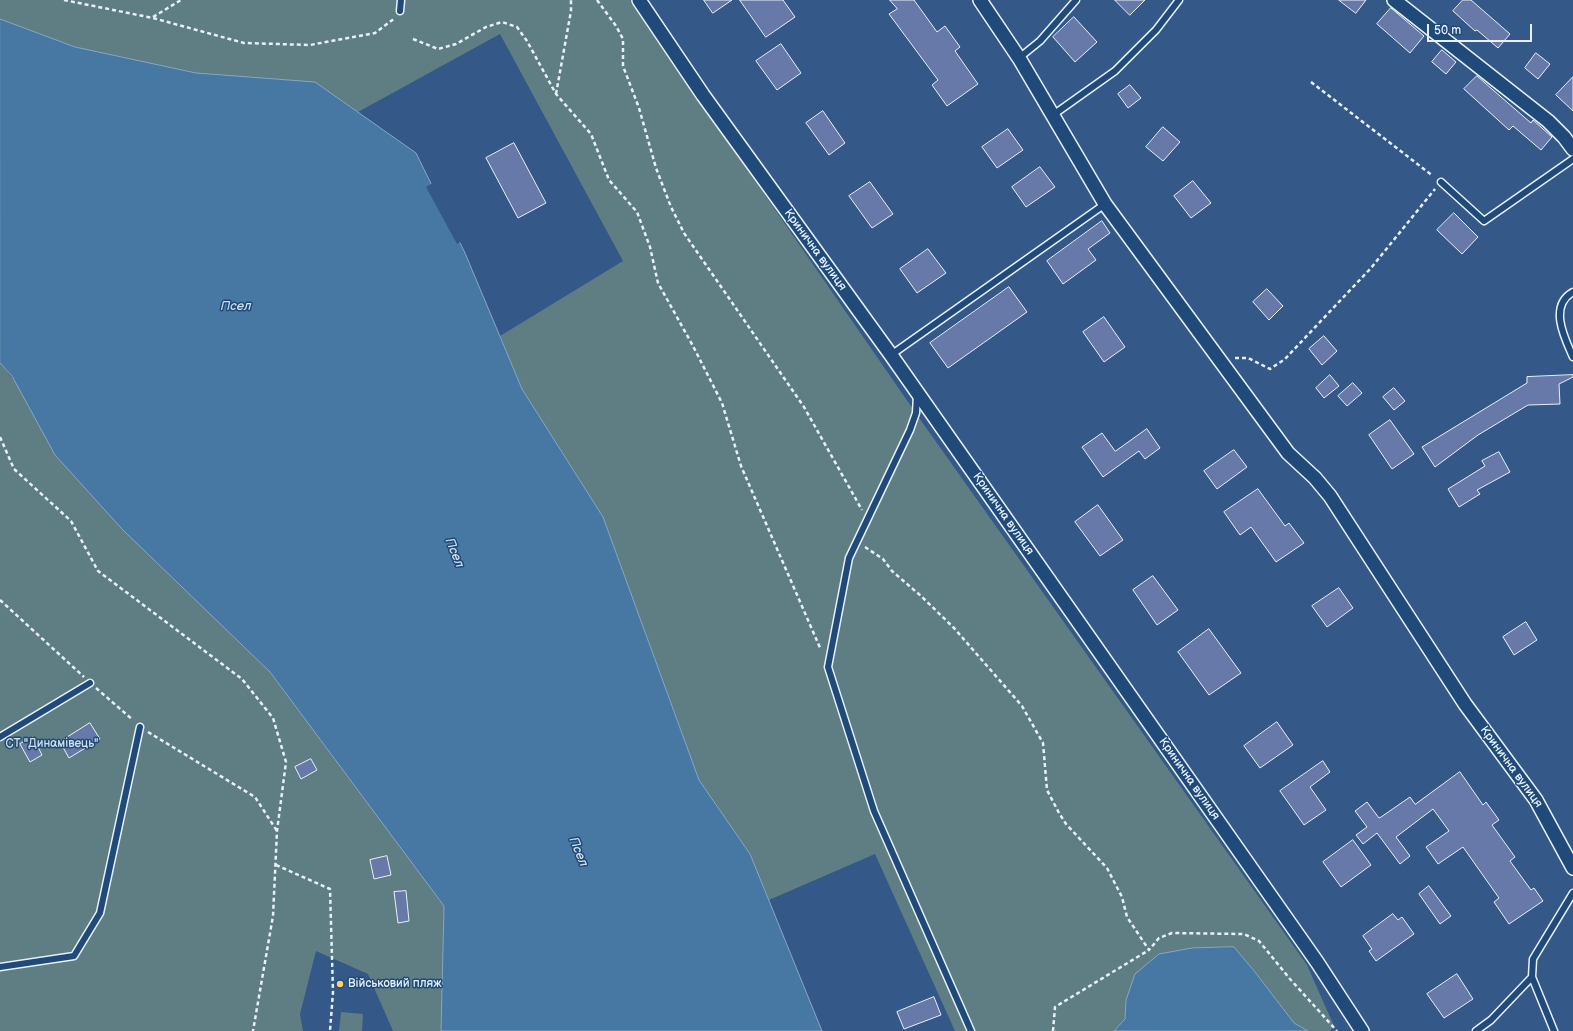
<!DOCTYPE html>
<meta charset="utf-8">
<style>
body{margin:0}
#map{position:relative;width:1573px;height:1031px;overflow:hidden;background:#345888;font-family:"Balsamiq Sans",sans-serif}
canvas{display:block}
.scale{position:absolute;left:1427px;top:24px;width:105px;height:18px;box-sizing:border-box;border:2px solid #e8f1f8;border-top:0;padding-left:5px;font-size:12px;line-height:14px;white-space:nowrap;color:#e8f1f8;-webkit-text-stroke:3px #1f4a7a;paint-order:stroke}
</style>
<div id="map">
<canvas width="1573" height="1031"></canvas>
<div class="scale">50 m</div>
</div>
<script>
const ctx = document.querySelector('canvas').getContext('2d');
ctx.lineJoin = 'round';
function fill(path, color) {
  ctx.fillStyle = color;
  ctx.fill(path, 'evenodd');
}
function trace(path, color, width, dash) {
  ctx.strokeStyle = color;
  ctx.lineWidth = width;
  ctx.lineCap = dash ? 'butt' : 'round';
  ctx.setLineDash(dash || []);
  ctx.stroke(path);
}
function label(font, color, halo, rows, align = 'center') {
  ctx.font = font + ' "Balsamiq Sans",sans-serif';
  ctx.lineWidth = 3;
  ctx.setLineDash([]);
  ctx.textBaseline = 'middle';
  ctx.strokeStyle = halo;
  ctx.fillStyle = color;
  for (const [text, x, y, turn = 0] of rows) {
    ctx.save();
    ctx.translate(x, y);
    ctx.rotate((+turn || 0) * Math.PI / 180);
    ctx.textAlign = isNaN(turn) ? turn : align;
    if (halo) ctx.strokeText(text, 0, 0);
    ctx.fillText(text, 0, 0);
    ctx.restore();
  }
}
fill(new Path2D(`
 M0,0H630L922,422L1307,965L1334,1026L1330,1031H1308L1294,1023L1255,972L1234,947L1192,948L1126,1000L1125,1019L1114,1031H955L875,854L769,900L750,854L699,780L603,517L522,389L500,336L623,261L500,34L358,112L315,82L196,73L75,47L0,19Z
 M0,363L198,601L270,672L444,906L441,1031H393L368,974L316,951L300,1014L303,1031H0Z
 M341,1012L363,1014L362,1031H339Z`), '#5e7e83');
const water = new Path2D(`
 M0,19L75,47L196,73L315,82L416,153L465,253L522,389L603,517L699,780L750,854L822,1031H441L444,906L270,672L123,530L55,455L12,376L0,363Z
 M1234,947L1255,972L1294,1023L1308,1031H1114L1125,1019L1126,1000L1135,974L1159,954L1192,948Z`);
fill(water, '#4678a3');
trace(water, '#87a8c5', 1);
fill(new Path2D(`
 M433,183L462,241L457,244L426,187Z`), '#345888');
const building = new Path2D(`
 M704,0H732L713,13Z
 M740,0H783L795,17L766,37Z
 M890,0H914L937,32L945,26L960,47L955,51L978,84L947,106L932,85L938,80L889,14L897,9Z
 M1115,0H1145L1130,15Z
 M1339,0H1366L1356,13Z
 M1463,0H1471L1510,34L1498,48L1477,30L1475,31L1453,11Z
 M1391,8L1424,36L1410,53L1377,24Z
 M1074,17L1097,42L1075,62L1053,37Z
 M781,44L801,73L777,90L756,61Z
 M1442,50L1456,62L1446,74L1432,62Z
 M1536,53L1550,64L1538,79L1525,68Z
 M1477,76L1531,123L1533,120L1552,137L1541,150L1513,126L1509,130L1464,89Z
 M1573,77V111L1556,95Z
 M1130,85L1141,98L1128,108L1118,94Z
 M823,111L845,143L829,155L806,123Z
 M1163,127L1180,142L1163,161L1146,147Z
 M1008,129L1023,150L997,168L982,147Z
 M514,143L546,203L518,218L486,158Z
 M1040,167L1055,187L1026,207L1012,187Z
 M1193,181L1211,203L1191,218L1174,196Z
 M870,182L893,214L872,228L849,196Z
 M1454,213L1478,237L1462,254L1437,230Z
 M1102,221L1110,233L1088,249L1096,260L1063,284L1047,261Z
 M928,249L946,273L917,293L900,269Z
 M1009,287L1027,312L948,368L930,343Z
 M1267,289L1283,306L1269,320L1253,302Z
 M1104,317L1125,347L1104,362L1083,332Z
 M1324,336L1337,351L1322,365L1309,349Z
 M1330,375L1339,386L1324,398L1316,388Z
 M1573,375V377L1559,384L1560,404L1528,405L1478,435L1435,467L1422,447L1527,383V377Z
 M1353,383L1362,393L1347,406L1338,396Z
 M1394,388L1405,401L1394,410L1383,397Z
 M1390,420L1414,454L1392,469L1369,435Z
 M1147,429L1160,448L1145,459L1139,451L1103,477L1082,447L1102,433L1115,451Z
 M1234,450L1247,467L1217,489L1204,471Z
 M1499,452L1510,472L1477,490L1480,494L1459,507L1448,489L1485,466L1482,461Z
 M1258,489L1285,526L1289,523L1304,543L1276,562L1251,527L1240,535L1224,512Z
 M1098,505L1123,540L1100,556L1075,522Z
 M1153,576L1178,610L1157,625L1133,590Z
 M1339,588L1353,608L1327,627L1312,606Z
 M1526,622L1537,640L1514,655L1503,637Z
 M1209,629L1241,673L1209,695L1178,652Z
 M1277,722L1293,745L1260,768L1244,746Z
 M90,723L100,739L69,758L60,742Z
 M33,737L42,755L30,762L20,744Z
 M311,759L317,770L301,779L295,767Z
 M1323,761L1330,772L1310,787L1326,810L1304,825L1280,791Z
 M1460,772L1483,805L1486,802L1499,820L1492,825L1515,857L1510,861L1531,890L1534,888L1543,901L1509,924L1494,902L1499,898L1463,847L1438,864L1426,847L1449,831L1433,809L1396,837L1410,856L1400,864L1377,833L1363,844L1356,835L1367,827L1355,811L1367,802L1379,818L1381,817L1410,797L1415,804Z
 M1353,840L1371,865L1341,887L1323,862Z
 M387,856L391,875L374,879L370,860Z
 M1429,886L1451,916L1440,924L1419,894Z
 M406,891L409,921L398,923L394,892Z
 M1393,914L1398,920L1402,917L1414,934L1376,961L1369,951L1372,949L1363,936Z
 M1457,974L1473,999L1444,1018L1427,994Z
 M934,997L941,1015L904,1029L897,1012Z`);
fill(building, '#6779a9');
trace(building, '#e8f1f8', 1);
const service = new Path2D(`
 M400,11L401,0
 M1019,58L1040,41L1076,0
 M1053,115L1115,71L1156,30L1179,0
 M1441,182L1484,221L1573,159
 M1573,292C1548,306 1565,339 1573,357
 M891,355L1105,204
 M917,395L916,413L910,430L849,558L828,667L874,811L971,1031
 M0,737L90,683
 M0,967L74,956L100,913L140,727
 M1532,977L1554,1031
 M1476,1031L1491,1020L1532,977L1533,959L1573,893`);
const minor = new Path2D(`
 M639,0L703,95L891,355L1317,962L1362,1031
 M980,0L1019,58L1105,204L1288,453L1315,478L1330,496L1465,704L1536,800L1573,868
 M1394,0L1548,121L1564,137L1573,149`);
trace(service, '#e8f1f8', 9);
trace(minor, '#e8f1f8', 16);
trace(new Path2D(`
 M64,0L153,18L244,43L310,45L375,33L395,18
 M597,0L616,26L623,39V66L639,108L656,168L671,207L684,233L804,407L862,510
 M153,17L181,0
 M413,39L438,49L456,44L486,27L502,22L517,27L527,41L556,94L591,134L609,180L637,212L650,247L658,283L693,346L722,403L741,466L821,650
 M1311,82L1433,176
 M556,94L571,11V0
 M1235,358H1248L1270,369L1285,359L1371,268L1435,189
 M0,437L14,469L71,521L98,571L242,679L273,718L286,762L277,831L273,916L253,1031
 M865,547L883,559L892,571L921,596L954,628L1022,706L1043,743L1047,790L1059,813L1066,824L1107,868L1122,897L1127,917L1149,950L1159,938L1172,933L1244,934L1259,941L1290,979L1337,1031
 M0,600L84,677
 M96,688L133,720
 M148,732L255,797L277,831
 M276,865L330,889L333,992L330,1031
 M1053,1031L1055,1007L1149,950`), '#e8f1f8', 2.5, [4, 3]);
trace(service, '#1f4a7a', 6);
trace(minor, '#1f4a7a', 13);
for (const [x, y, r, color] of [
 [340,984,4,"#ffd166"]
]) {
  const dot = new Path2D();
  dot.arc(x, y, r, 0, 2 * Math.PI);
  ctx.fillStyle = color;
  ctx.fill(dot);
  trace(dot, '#1f4a7a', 1.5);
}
label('12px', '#e8f1f8', '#1f4a7a', [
 ["Кринична вулиця",815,250,54],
 ["Кринична вулиця",1003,514,55],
 ["Кринична вулиця",1511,767,54],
 ["Кринична вулиця",1189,779,55]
]);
label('12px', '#d3e0e6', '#1f4a7a', [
 ["СТ \"Динамівець\"",52,744]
]);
label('12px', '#e8f1f8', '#1f4a7a', [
 ["Військовий пляж",348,984]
], 'left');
label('italic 13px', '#d0dfeb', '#1f4a7a', [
 ["Псел",236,307],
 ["Псел",454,553,68],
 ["Псел",578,852,68]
]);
</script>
